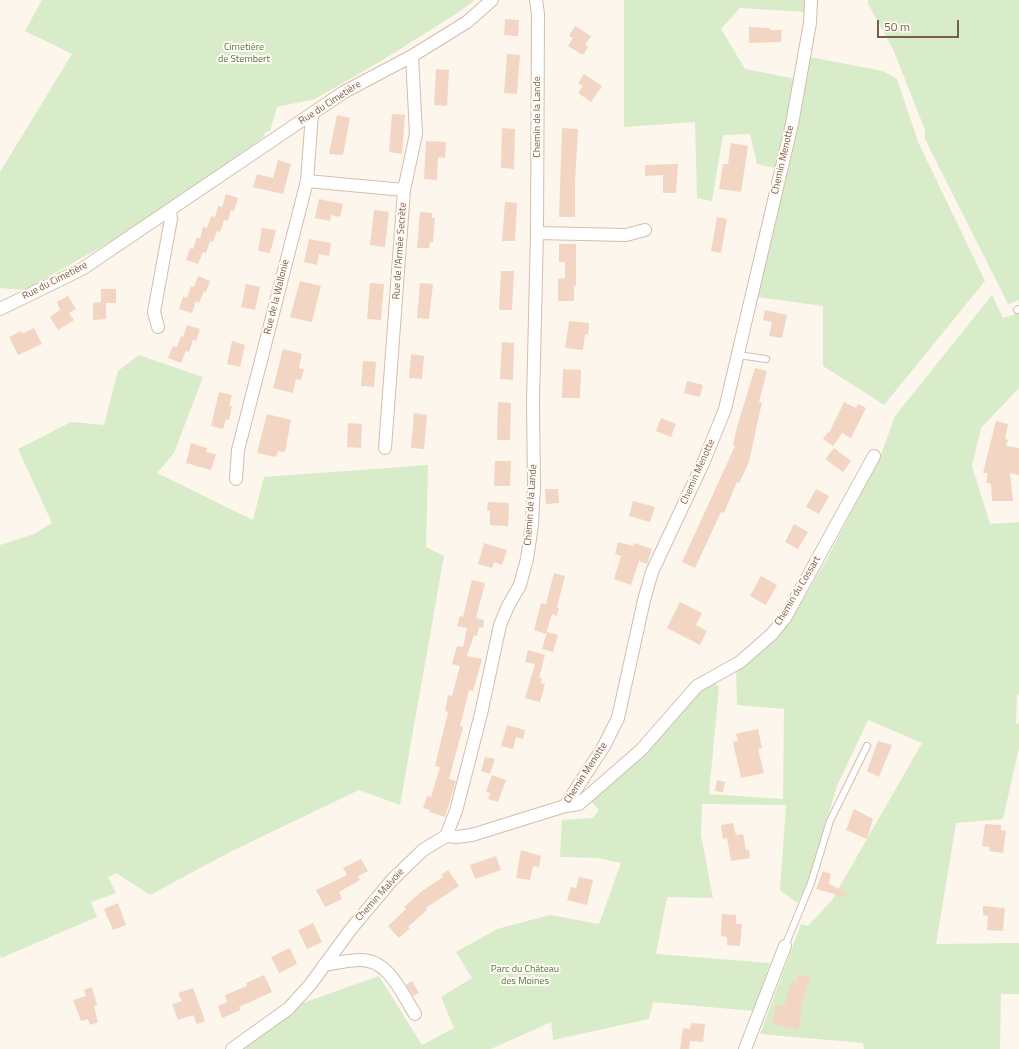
<!DOCTYPE html>
<meta charset="utf-8">
<style>
body{margin:0}
#map{position:relative;width:1019px;height:1049px;overflow:hidden;background:#fdf6ec;font-family:"Titillium Web",sans-serif}
canvas{display:block}
.scale{position:absolute;left:877px;top:20px;width:82px;height:18px;box-sizing:border-box;border:2px solid #7a5c4d;border-top:0;padding-left:5px;font-size:12px;line-height:14px;white-space:nowrap;color:#7a5c4d;-webkit-text-stroke:3px #fffaf3;paint-order:stroke}
</style>
<div id="map">
<canvas width="1019" height="1049"></canvas>
<div class="scale">50 m</div>
</div>
<script>
const ctx = document.querySelector('canvas').getContext('2d');
ctx.lineJoin = 'round';
function fill(path, color) {
  ctx.fillStyle = color;
  ctx.fill(path, 'evenodd');
}
function trace(path, color, width, dash) {
  ctx.strokeStyle = color;
  ctx.lineWidth = width;
  ctx.lineCap = dash ? 'butt' : 'round';
  ctx.setLineDash(dash || []);
  ctx.stroke(path);
}
function label(font, color, halo, rows, align = 'center') {
  ctx.font = font + ' "Titillium Web",sans-serif';
  ctx.lineWidth = 4;
  ctx.setLineDash([]);
  ctx.textBaseline = 'middle';
  ctx.strokeStyle = halo;
  ctx.fillStyle = color;
  for (const [text, x, y, turn = 0] of rows) {
    ctx.save();
    ctx.translate(x, y);
    ctx.rotate((+turn || 0) * Math.PI / 180);
    ctx.textAlign = isNaN(turn) ? turn : align;
    if (halo) ctx.strokeText(text, 0, 0);
    ctx.fillText(text, 0, 0);
    ctx.restore();
  }
}
fill(new Path2D(`
 M42,0H475L456,14L381,61L315,99L277,107L270,131L265,132L264,137L140,225L25,290L0,288V172L72,54L25,31Z
 M624,0H807L806,12L740,8L721,29L745,69L796,79L778,169L757,164L750,134L723,135L712,201L697,198L695,122L624,127Z
 M868,0H1019V300L1008,304L925,139V130L893,49L868,4Z
 M810,57L883,71L897,79L919,144L985,281L884,405L823,366V306L756,297Z
 M992,295L1003,318L1019,313V388L981,428L972,466L990,524L1019,522V694H1017L1016,723L1019,724V747L1003,819L956,823L936,944L1019,943V994H1001L1000,1049H864L863,1043L760,1034L801,924L808,926L832,900L922,743L868,720L837,786L807,887L797,903L780,890L786,805L702,804L701,835L713,898L667,897L656,954L770,963L754,1011L653,1002L649,1019L553,1040L551,1022L491,1049H239L300,1004L379,976L422,1045L454,1028L441,997L472,978L456,952L497,929L550,915L599,924L621,863L598,858L560,857L562,820L593,818L599,810L590,800L640,755L704,688L714,683L719,687L709,794L783,799L784,709L737,705L736,669L764,649L793,616L829,555L880,457L895,416Z
 M139,355L203,377L174,453L157,473L253,520L264,477L428,465L426,547L444,556L400,805L359,790L232,851L150,895L116,873L108,877L116,893L91,902L97,917L1,958L0,954V545L34,534L52,523L18,449L71,422L104,425L118,371Z`), '#d8ecc9');
fill(new Path2D(`
 M505,19L519,20L518,36L504,35Z
 M575,26L591,36L585,45L588,47L583,55L568,46L573,38L569,36Z
 M749,27L770,28V30H782L781,42L749,43Z
 M507,54L520,55L517,94L504,93Z
 M436,69L449,70L447,106L434,105Z
 M584,74L602,86L591,102L578,93L583,86L578,83Z
 M392,114L405,115L402,154L389,152Z
 M337,115L350,118L343,155L329,154Z
 M502,128L515,129L514,169L501,168Z
 M562,128L578,129L575,183V217H559Z
 M426,141L446,142L445,158L438,157L437,180L424,179Z
 M731,143L748,146L741,192L719,189L723,164H728Z
 M278,160L291,164L283,194L253,187L257,174L273,178Z
 M678,164L676,193H663V175L645,176V165Z
 M226,194L238,198L234,211L231,210L228,221L224,220L220,232L217,231L213,242L210,241L206,253L203,252L198,264L186,260L190,248L193,249L197,237L200,239L203,227L207,228L211,216L215,217L218,206L222,207Z
 M319,199L343,204L340,217L331,215L330,221L315,218Z
 M505,202L517,203L515,241H502Z
 M374,210L389,212L385,247L370,245Z
 M420,212L432,213V218H435L433,242H430L429,248H417Z
 M717,217L727,219L721,253L711,251Z
 M262,228L276,230L270,253L258,251Z
 M309,239L331,243L329,256L319,254L317,265L304,262Z
 M559,244H576V286H574V301H558V279L565,278V262H559Z
 M501,271H514L512,310H499Z
 M198,276L210,281L206,292L204,291L199,303L196,301L192,313L179,309L183,297L187,298L191,286L194,287Z
 M300,281L321,286L312,322L290,317Z
 M370,283L384,284L381,320L367,319Z
 M420,283L433,284L429,319L417,318Z
 M246,284L260,287L255,310L241,307Z
 M101,289H116V303H106V319L93,320V303L101,302Z
 M68,296L76,309L69,313L74,320L58,330L50,317L60,310L57,302Z
 M765,310L787,315L782,338L769,336L772,322L763,320Z
 M569,321L589,323L588,335L585,334L583,350L565,348Z
 M187,325L200,329L196,341L193,340L189,352L186,351L181,363L168,358L173,346L177,347L181,336L183,337Z
 M34,328L42,344L18,355L9,337L21,331L22,334Z
 M232,341L245,345L240,367L227,364Z
 M502,342L514,343L513,380L500,379Z
 M283,349L302,354L299,368L304,369L301,380L296,379L293,393L273,388Z
 M411,354L424,356L422,379L409,378Z
 M363,361L376,362L374,387L361,386Z
 M755,368L767,371L759,402H762L749,462L739,483L737,482L724,513L721,512L695,568L682,562L735,446L733,445L737,427Z
 M563,369L581,370L580,398H562Z
 M687,381L703,385L700,397L684,393Z
 M219,392L232,395L229,406H232L229,420L226,419L223,429L211,426Z
 M498,402L511,403L510,440H497Z
 M844,402L856,408L858,404L866,408L851,438L842,433L833,446L823,439L828,432L829,433Z
 M414,413L427,415L424,449L411,448Z
 M267,414L291,420L285,452L278,451L276,457L257,453Z
 M661,418L676,424L671,437L656,431Z
 M996,421L1008,424L1005,439L1008,440L1006,446L1019,448V475L1010,473L1013,501H992L991,484L986,482L988,473H983Z
 M348,423L362,424L361,448L347,447Z
 M191,443L207,448L206,452L216,454L211,470L186,463Z
 M834,448L851,461L843,472L825,459Z
 M495,461H511L510,486H494Z
 M545,489H558L559,503L546,504Z
 M816,489L829,496L819,514L806,507Z
 M633,501L655,507L650,522L629,516Z
 M488,502L509,503L508,526L490,525V511H487Z
 M794,524L808,532L798,549L785,542Z
 M618,542L633,546L634,543L652,549L647,564L639,561L631,585L614,579L621,556L615,554Z
 M484,543L507,550L502,565L494,562L492,568L478,564Z
 M554,573L565,576L557,607L559,608L557,616L552,614L546,634L534,630L541,603L546,604Z
 M761,576L777,585L766,605L750,596Z
 M472,580L485,583L476,618L484,620L483,628L479,627L477,636L474,635L467,656L482,659L473,691L469,690L460,726L463,727L449,779L456,781L445,817L429,812L430,810L423,808L427,796L431,797L440,767L435,766L448,712L445,711L448,695L452,696L460,666L452,664L457,646L463,647L467,628L457,626L460,616L463,617Z
 M680,602L702,613L696,625L707,631L700,645L667,628Z
 M547,632L558,635L553,652L542,649Z
 M528,650L545,655L539,678H542L541,683L545,684L540,702L525,698L535,664L525,662Z
 M507,725L525,730L523,739L516,737L513,749L501,746Z
 M758,729L762,748L758,749L764,773L741,778L733,742L738,741L736,734Z
 M878,741L892,745L879,777L867,771Z
 M485,757L495,759L490,774L481,771Z
 M492,775L506,780L498,802L488,799L490,793L486,792Z
 M717,780L725,782L723,792L715,791Z
 M854,809L873,819L867,839L846,830Z
 M733,823L736,835L743,834L746,850H749L750,858L731,861L727,838L723,839L721,825Z
 M985,824L1001,825V830L1006,831L1003,853L989,851L990,847L982,846Z
 M521,850L541,856L539,867L533,866L530,880L516,878Z
 M496,856L501,870L475,879L470,865Z
 M361,859L368,871L358,876L360,880L339,892L342,899L325,907L316,890L347,875L343,868Z
 M448,870L459,886L426,908L427,910L408,927L410,928L399,938L388,926L406,909L404,907L422,891L443,877L441,875Z
 M823,871L831,874L829,884L847,893L845,897L816,889Z
 M579,877L593,880L587,905L567,900L571,887L576,888Z
 M118,903L126,925L113,930L104,909Z
 M983,906L1005,908L1003,931L987,930L988,916L983,915Z
 M722,914L736,915V924H742L740,946L727,945V937L721,936Z
 M313,923L322,942L307,949L298,930Z
 M290,948L297,964L279,973L271,957Z
 M798,974L810,977L800,1010H803L798,1030L772,1024L776,1004L784,1006L791,981L796,983Z
 M264,975L272,992L239,1007L241,1010L222,1018L218,1006L227,1002L225,995L247,986L246,983Z
 M412,981L419,993L413,996L406,985Z
 M92,987L97,1005L94,1006L98,1022L90,1025L88,1019L81,1021L73,1000L86,996L84,990Z
 M193,988L205,1021L197,1024L193,1015L178,1020L172,1004L182,1001L178,993Z
 M691,1023L705,1024L703,1042L690,1041L689,1049H680L683,1028L690,1029Z`), '#f3d5c3');
const lane = new Path2D(`
 M1017,310L1019,309
 M738,355L766,359
 M785,946L811,883L830,821L867,746`);
const street = new Path2D(`
 M307,181L404,190
 M537,233L626,235L645,230
 M0,309L82,269L344,92L412,56L467,22L492,0
 M158,327L154,312L171,219L170,211
 M385,448L404,190L416,134L412,56
 M236,479L238,450L307,181L312,114
 M565,806L604,746L618,718L644,600L652,572L704,461L725,409L792,124L810,23L811,0
 M446,836L456,811L481,714L500,625L508,606L520,585L527,559L532,525L534,486L533,401L537,233L538,14L536,0
 M446,836L457,837L472,835L565,806L579,804L641,750L697,686L740,662L772,634L785,618L874,456
 M324,965C336,963 349,960 361,960C389,960 402,994 415,1014
 M232,1049L288,1009L310,985L351,929L392,880L423,850L446,836
 M745,1049L785,946`);
trace(lane, '#d1beb0', 8);
trace(street, '#d1beb0', 14);
trace(lane, '#fff', 6);
trace(street, '#fff', 12);
label('10px', '#537a41', '#fffaf3', [
 ["Cimetière",244,48],
 ["de Stembert",244,60],
 ["Parc du Château",525,970],
 ["des Moines",525,982]
]);
label('10px', '#7a5c4d', '#fffaf3', [
 ["Rue du Cimetière",330,103,-33],
 ["Chemin de la Lande",538,117,-90],
 ["Chemin Menotte",783,160,-77],
 ["Rue de l'Armée Secrète",400,251,-86],
 ["Rue du Cimetière",55,281,-27],
 ["Rue de la Wallonie",277,297,-76],
 ["Chemin Menotte",698,472,-66],
 ["Chemin de la Lande",531,505,-86],
 ["Chemin du Cossart",798,591,-59],
 ["Chemin Menotte",586,773,-57],
 ["Chemin Malvoie",380,895,-48]
]);
</script>
